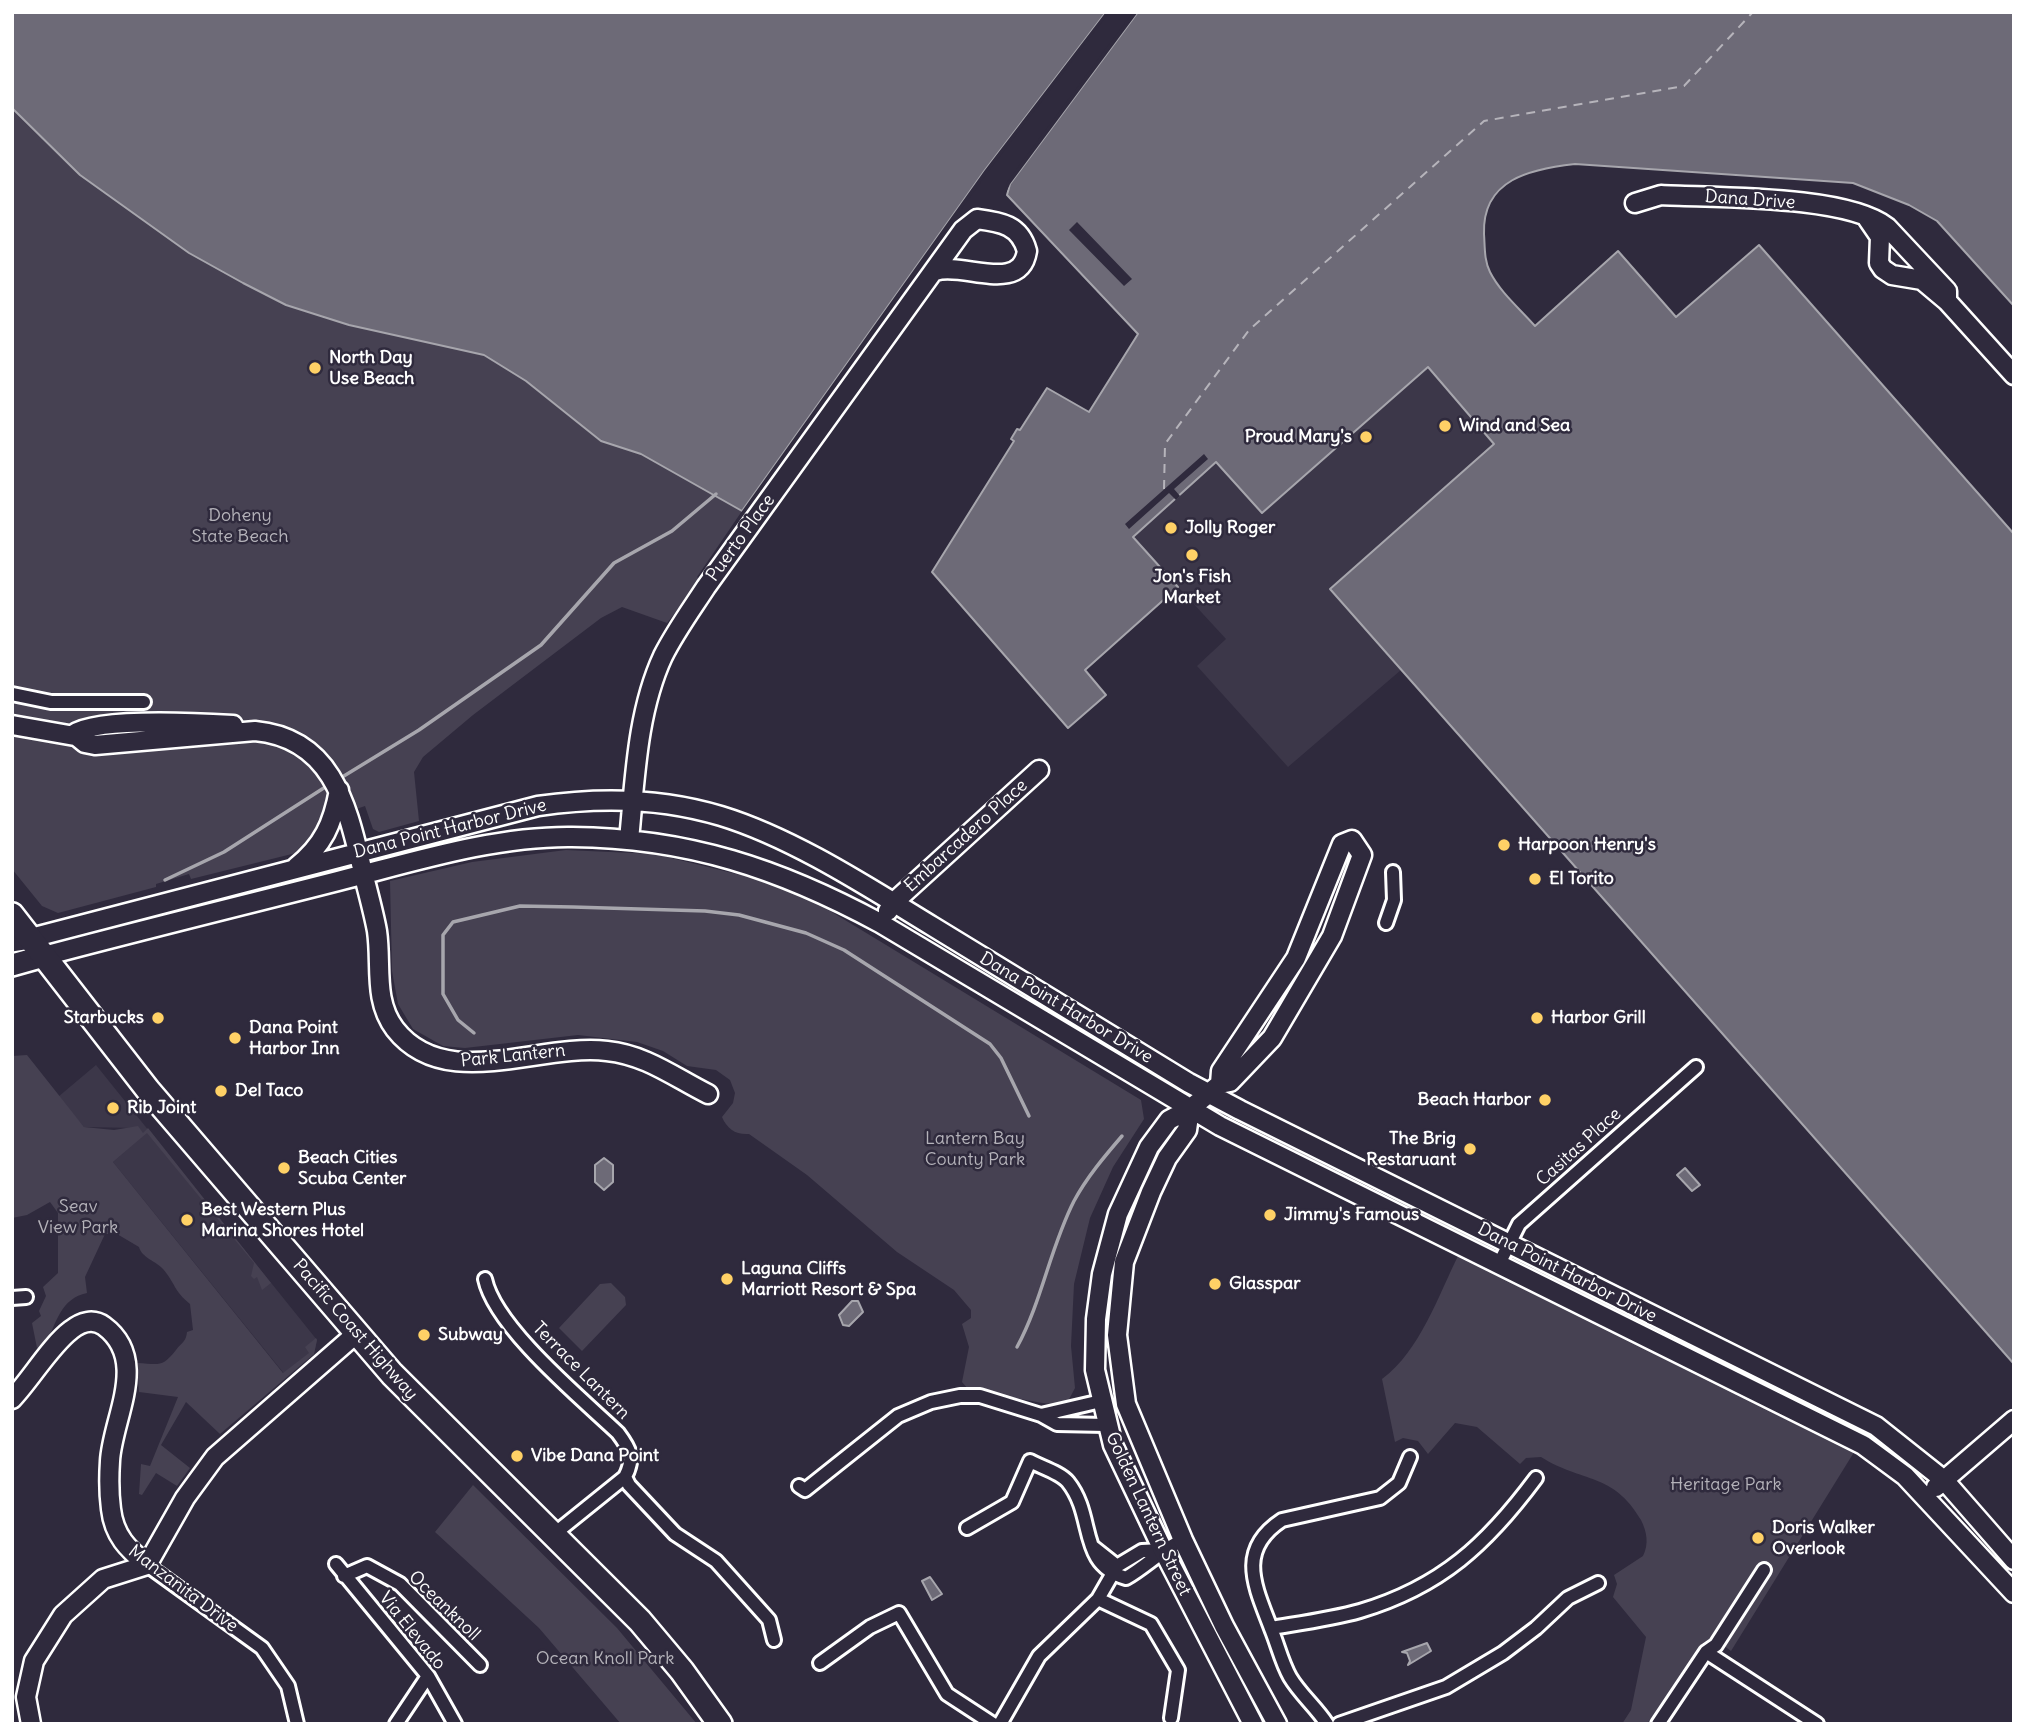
<!DOCTYPE html>
<style>
body{margin:0}
#map{position:relative;width:2026px;height:1736px;overflow:hidden;background:#2f2a3d;font-family:Delius,sans-serif}
canvas{display:block}
.frame{position:absolute;inset:0;border:14px solid #fff;pointer-events:none}
</style>
<div id="map">
<canvas width="2026" height="1736"></canvas>
<div class="frame"></div>
</div>
<script>
const ctx = document.querySelector('canvas').getContext('2d');
ctx.lineJoin = 'round';
function fill(path, color) {
  ctx.fillStyle = color;
  ctx.fill(path, 'evenodd');
}
function trace(path, color, width, dash) {
  ctx.strokeStyle = color;
  ctx.lineWidth = width;
  ctx.lineCap = dash ? 'butt' : 'round';
  ctx.setLineDash(dash || []);
  ctx.stroke(path);
}
function label(font, color, halo, rows, align = 'center') {
  ctx.font = font + ' Delius,sans-serif';
  ctx.lineWidth = 5;
  ctx.setLineDash([]);
  ctx.textBaseline = 'middle';
  ctx.strokeStyle = halo;
  ctx.fillStyle = color;
  for (const [text, x, y, turn = 0] of rows) {
    ctx.save();
    ctx.translate(x, y);
    ctx.rotate((+turn || 0) * Math.PI / 180);
    ctx.textAlign = isNaN(turn) ? turn : align;
    if (halo) ctx.strokeText(text, 0, 0);
    ctx.fillText(text, 0, 0);
    ctx.restore();
  }
}
fill(new Path2D(`
 M1427,367L1495,444L1330,589L1401,670L1288,767L1197,666L1226,639L1133,538L1217,462L1262,513Z
 M96,1065L317,1340L314,1354L286,1376L113,1162L144,1135L136,1128L84,1127L58,1097Z`), '#3c3749');
fill(new Path2D(`
 M12,108L80,175L189,253L243,283L286,305L349,325L483,355L526,381L601,441L641,454L742,511L697,577L701,580L667,623L622,607L601,618L473,715L423,757L414,772L419,821L379,832L373,829L365,806L328,819L304,851L191,879L189,874L156,884V887L58,913L42,906L12,869Z
 M566,850L655,854L769,882L817,903L1141,1100L1144,1119L1113,1167L1090,1218L1074,1284L1071,1346L1075,1388L1066,1405C1032,1404 1001,1393 968,1389L962,1382L969,1347L962,1324L971,1318V1310L954,1290L897,1252L807,1175L749,1134C736,1135 727,1129 722,1117L733,1103L735,1093L730,1080L716,1070L687,1066L663,1051L637,1042L578,1035L465,1048L443,1046L413,1029L398,1004L392,971L390,881L472,862Z
 M27,1055L84,1127L114,1130L138,1126L143,1133L148,1128L271,1283L262,1290L257,1277L254,1279L251,1276L254,1263L147,1133L113,1162L283,1373L309,1353L305,1347L316,1338L317,1340L314,1354L220,1434L186,1402L161,1445L190,1468L177,1486L156,1473L142,1495L139,1494L141,1464L150,1466L178,1397L139,1392L137,1363C159,1364 162,1368 176,1350C182,1342 186,1342 187,1332L193,1330L190,1304C174,1291 175,1283 163,1269C156,1261 142,1258 139,1247L117,1234H105L85,1277L87,1293C61,1298 56,1323 46,1344L37,1348L32,1323L41,1316L39,1311L46,1296L43,1287L58,1273V1213L50,1202L27,1215L12,1218V1056Z
 M1459,1254L1856,1449L1731,1651L1712,1637L1701,1645L1647,1724H1622L1631,1710L1646,1637L1613,1597L1617,1584L1614,1575L1643,1556C1649,1544 1647,1532 1641,1520C1613,1472 1582,1483 1541,1457L1526,1458L1520,1464L1477,1427L1455,1423L1428,1454L1418,1441L1403,1438L1395,1442L1382,1379C1420,1351 1438,1296 1459,1254Z
 M611,1283L625,1297L626,1305L582,1351L559,1328L600,1284Z
 M473,1485L617,1628L697,1724H621L539,1628L435,1532Z`), '#464152');
const water = new Path2D(`
 M12,12H1106L985,170L742,511L641,454L601,441L526,381L484,355L349,325L286,305L243,283L189,253L80,175L12,108Z
 M1138,12H2014V306L1937,221L1909,205L1853,183L1575,164C1531,169 1482,179 1484,234C1485,247 1484,260 1490,272C1500,292 1520,309 1535,326L1618,251L1676,317L1759,245L2014,534V1364L1330,589L1494,444L1428,367L1262,513L1216,462L1133,537L1178,587L1085,670L1106,695L1068,728L932,572L1014,441L1011,439L1017,429L1020,430L1047,388L1089,412L1138,334L1007,195L1010,184Z
 M604,1158L613,1165V1182L604,1190L595,1182V1165Z
 M1685,1168L1700,1185L1692,1191L1677,1175Z
 M852,1301H858L863,1312L849,1326L843,1325L839,1315Z
 M930,1577L942,1594L932,1600L922,1581Z
 M1427,1643L1431,1651L1408,1665L1410,1661L1407,1653L1402,1652Z`);
fill(water, '#6d6a77');
trace(water, '#a7a6ad', 2);
fill(new Path2D(`
 M1106,12L1108,14L988,172L745,513L740,514L985,170Z
 M1133,12H1138L1010,184L1004,197L1007,182Z
 M1077,222L1132,279L1124,286L1069,230Z
 M1204,454L1208,459L1174,489L1180,496L1176,500L1169,493L1129,529L1125,524Z`), '#2f2a3d');
trace(new Path2D(`
 M339,779L419,730L541,645L614,563L672,531L716,494
 M165,880L224,852L330,784
 M474,1033L458,1020L443,994V935L453,922L520,906L573,907L705,911L739,915L806,933L844,950L990,1044L1001,1058L1029,1116
 M1017,1347C1042,1301 1050,1248 1074,1201C1087,1177 1104,1157 1122,1136`), '#a7a6ad', 3.5);
trace(new Path2D(`
 M1164,489L1165,444L1249,330L1484,121L1684,86L1753,12`), '#b6b4bb', 2, [9, 7]);
const street = new Path2D(`
 M12,694L51,702H144
 M1386,923L1394,900L1393,872
 M1499,1264L1519,1224L1696,1067
 M485,1279C495,1327 581,1398 618,1433C630,1449 635,1458 625,1477L629,1485L675,1534L716,1561L769,1620L774,1640
 M12,1298L26,1297
 M1041,1415L1101,1401
 M799,1486L805,1490L898,1416L931,1402L960,1396H980L1041,1415L1057,1424L1106,1425
 M967,1528L1012,1502L1030,1461C1041,1467 1061,1473 1068,1482C1096,1517 1077,1564 1126,1578C1147,1566 1161,1550 1183,1540
 M553,1535L625,1477
 M1093,1547L1117,1566
 M336,1564L428,1676L455,1724
 M147,1565L262,1648L288,1686L297,1724
 M344,1576L367,1566L400,1584L480,1665
 M1098,1599L1151,1624L1178,1670L1171,1718
 M1271,1628C1301,1623 1332,1619 1360,1611C1441,1587 1487,1544 1536,1478
 M1706,1652L1817,1724
 M820,1663L870,1627L899,1613L947,1694L993,1724
 M396,1724L428,1676
 M1000,1724L1039,1656L1098,1599L1117,1566L1142,1551L1163,1550
 M1327,1724C1316,1707 1300,1694 1290,1677C1282,1663 1278,1646 1272,1631C1256,1588 1235,1551 1282,1520L1380,1498L1399,1483L1410,1457
 M1339,1724L1446,1687L1503,1653L1536,1628L1568,1598L1598,1583
 M1658,1724L1706,1652L1716,1645L1764,1570`);
const secondary = new Path2D(`
 M1635,203L1661,195C1716,198 1846,195 1887,227L1947,291V301
 M1867,218L1880,237L1879,263L1883,269L1892,275L1922,280L1947,301L2014,375
 M12,725L86,738
 M74,734L85,743L95,745L255,731C330,738 346,801 361,864C366,886 373,909 377,931C382,965 373,1000 395,1029C445,1093 538,1043 607,1051C646,1055 674,1077 708,1094
 M74,734C97,717 200,723 233,725
 M629,840C635,779 637,712 663,656C675,632 691,610 706,587L963,230L977,219C1001,222 1020,225 1027,251C1020,295 962,261 935,271
 M296,867C323,846 333,823 339,790
 M888,911L893,903L1039,770
 M31,938L538,806C599,797 662,798 721,816C793,838 868,887 932,926C1018,978 1103,1031 1189,1083L1240,1110L1876,1426L1944,1480L2014,1560
 M44,956C142,930 240,906 338,881C413,862 494,836 572,837C688,838 780,869 880,923L1220,1126L1863,1445L1905,1476L2014,1593
 M1220,1084L1221,1071L1296,958L1342,844L1352,840L1362,855L1332,936L1272,1038L1230,1082L1220,1084L1190,1109L1169,1120L1149,1147L1118,1214L1102,1274L1096,1319L1095,1370L1113,1445L1163,1550L1253,1724
 M1190,1109L1187,1130L1167,1158L1151,1192L1124,1262L1117,1335L1126,1404L1183,1540L1224,1626L1277,1724
 M12,1399C31,1379 50,1346 71,1330C81,1322 93,1318 104,1326C150,1360 112,1419 110,1461C109,1476 109,1494 111,1509C114,1536 128,1549 147,1565
 M1936,1487L2014,1420
 M31,1724L26,1697L34,1661L63,1615L103,1579L147,1565L185,1498L215,1457L357,1333`);
const primary = new Path2D(`
 M12,941L31,938
 M12,965L44,956`);
const highway = new Path2D(`
 M12,915L148,1090L392,1374L640,1621L682,1671L720,1724`);
trace(street, '#fff', 18);
trace(secondary, '#fff', 23);
trace(primary, '#fff', 26);
trace(highway, '#fff', 28);
trace(street, '#2f2a3d', 12);
trace(secondary, '#2f2a3d', 18);
trace(primary, '#2f2a3d', 21);
trace(highway, '#2f2a3d', 23);
for (const [x, y, r, color] of [
 [315,368,7,"#ffd166"],
 [1445,426,7,"#ffd166"],
 [1366,437,7,"#ffd166"],
 [1171,528,7,"#ffd166"],
 [1192,555,7,"#ffd166"],
 [1504,845,7,"#ffd166"],
 [1535,879,7,"#ffd166"],
 [158,1018,7,"#ffd166"],
 [1537,1018,7,"#ffd166"],
 [235,1038,7,"#ffd166"],
 [221,1091,7,"#ffd166"],
 [1545,1100,7,"#ffd166"],
 [113,1108,7,"#ffd166"],
 [1470,1149,7,"#ffd166"],
 [284,1168,7,"#ffd166"],
 [1270,1215,7,"#ffd166"],
 [187,1220,7,"#ffd166"],
 [727,1279,7,"#ffd166"],
 [1215,1284,7,"#ffd166"],
 [424,1335,7,"#ffd166"],
 [517,1456,7,"#ffd166"],
 [1758,1538,7,"#ffd166"]
]) {
  const dot = new Path2D();
  dot.arc(x, y, r, 0, 2 * Math.PI);
  ctx.fillStyle = color;
  ctx.fill(dot);
  trace(dot, '#2f2a3d', 2.5);
}
label('18px', '#fff', '#2f2a3d', [
 ["Dana Drive",1750,200,4],
 ["Puerto Place",741,538,-54],
 ["Dana Point Harbor Drive",450,829,-14],
 ["Embarcadero Place",966,836,-42],
 ["Dana Point Harbor Drive",1066,1008,31],
 ["Park Lantern",513,1056,-6],
 ["Casitas Place",1579,1147,-42],
 ["Dana Point Harbor Drive",1567,1273,27],
 ["Pacific Coast Highway",355,1330,49],
 ["Terrace Lantern",581,1371,45],
 ["Golden Lantern Street",1148,1514,65],
 ["Manzanita Drive",183,1589,37],
 ["Oceanknoll",444,1606,44],
 ["Via Elevado",412,1631,51]
]);
label('bold 18px', '#fff', '#2f2a3d', [
 ["North Day",329,358],
 ["Use Beach",329,379],
 ["Wind and Sea",1459,426],
 ["Proud Mary's",1352,437,"right"],
 ["Jolly Roger",1185,528],
 ["Jon's Fish",1192,577,"center"],
 ["Market",1192,598,"center"],
 ["Harpoon Henry's",1518,845],
 ["El Torito",1549,879],
 ["Starbucks",144,1018,"right"],
 ["Harbor Grill",1551,1018],
 ["Dana Point",249,1028],
 ["Harbor Inn",249,1049],
 ["Del Taco",235,1091],
 ["Beach Harbor",1531,1100,"right"],
 ["Rib Joint",127,1108],
 ["The Brig",1456,1139,"right"],
 ["Restaruant",1456,1160,"right"],
 ["Beach Cities",298,1158],
 ["Scuba Center",298,1179],
 ["Best Western Plus",201,1210],
 ["Marina Shores Hotel",201,1231],
 ["Jimmy's Famous",1284,1215],
 ["Laguna Cliffs",741,1269],
 ["Marriott Resort & Spa",741,1290],
 ["Glasspar",1229,1284],
 ["Subway",438,1335],
 ["Vibe Dana Point",531,1456],
 ["Doris Walker",1772,1528],
 ["Overlook",1772,1549]
], 'left');
label('18px', '#b5b3ba', '#2f2a3d', [
 ["Doheny",240,516],
 ["State Beach",240,537],
 ["Lantern Bay",975,1139],
 ["County Park",975,1160],
 ["Seav",78,1207],
 ["View Park",78,1228],
 ["Heritage Park",1726,1485],
 ["Ocean Knoll Park",605,1659]
]);
</script>
